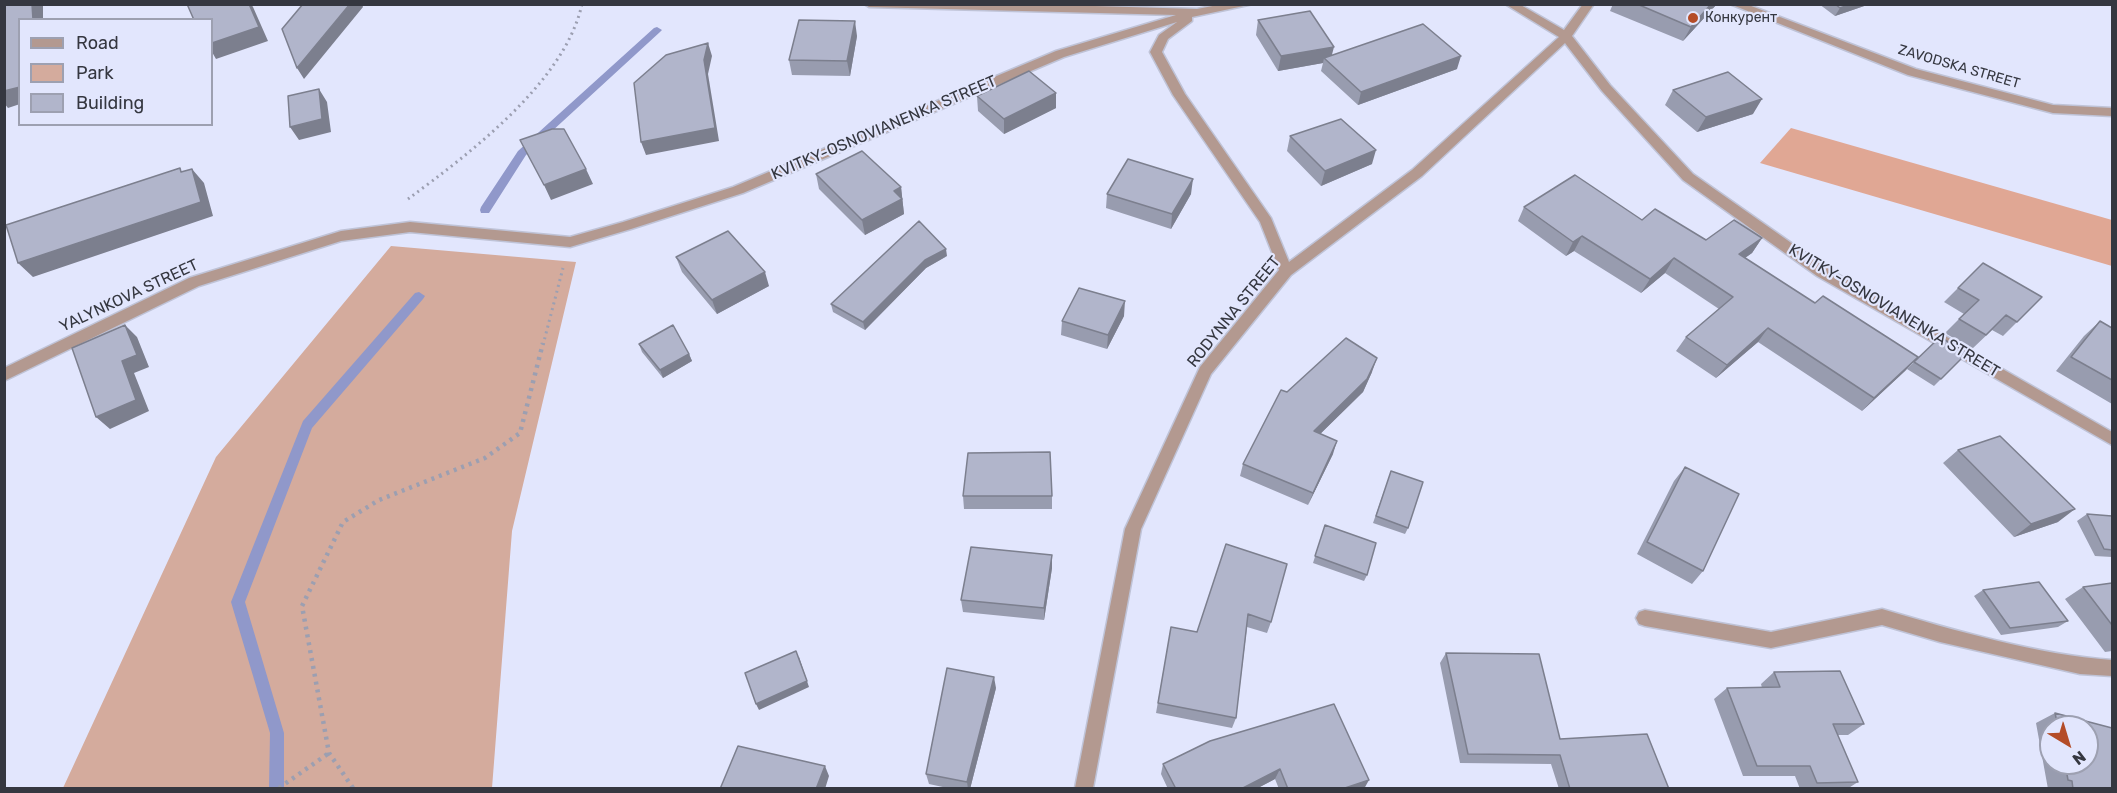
<!DOCTYPE html>
<meta charset="utf-8">
<style>
body{margin:0}
#map{position:relative;width:2117px;height:793px;overflow:hidden;background:#e2e6fd;font-family:Rubik,sans-serif}
canvas{display:block}
.frame{position:absolute;inset:0;border:6px solid #353740;pointer-events:none}
.legend{position:absolute;left:18px;top:18px;width:195px;height:108px;box-sizing:border-box;background:#e2e6fd;border:2px solid #9da0b1;margin:0;padding:8px 10px;list-style:none;font-size:18px;color:#353740}
.legend li{display:flex;align-items:center;gap:12px;height:30px}
.legend b{width:30px;border:2px solid #9da0b1}
.north{position:absolute;left:2039px;top:715px;width:60px;height:60px;box-sizing:border-box;background:#e2e6fd;border:2px solid #9da0b1;border-radius:50%;rotate:142deg;font-size:16px;font-weight:700;line-height:24px;text-align:center;color:#353740}
.north::after{content:'';display:block;margin:auto;width:21px;height:27px;background:#b44c28;clip-path:polygon(50% 0,100% 100%,50% 72%,0 100%)}
</style>
<div id="map">
<canvas width="2117" height="793"></canvas>
<div class="frame"></div>
<ul class="legend">
<li><b style="height:8px;background:#b39990"></b>Road</li>
<li><b style="height:16px;background:#d4ab9d"></b>Park</li>
<li><b style="height:16px;background:#b1b5cb"></b>Building</li>
</ul>
<div class="north">N</div>
</div>
<script>
const ctx = document.querySelector('canvas').getContext('2d');
ctx.lineJoin = 'round';
function fill(path, color) {
  ctx.fillStyle = color;
  ctx.fill(path, 'evenodd');
}
function trace(path, color, width, dash) {
  ctx.strokeStyle = color;
  ctx.lineWidth = width;
  ctx.lineCap = dash ? 'butt' : 'round';
  ctx.setLineDash(dash || []);
  ctx.stroke(path);
}
function label(font, color, halo, rows, align = 'center') {
  ctx.font = font + ' Rubik,sans-serif';
  ctx.lineWidth = 4.5;
  ctx.setLineDash([]);
  ctx.textBaseline = 'middle';
  ctx.strokeStyle = halo;
  ctx.fillStyle = color;
  for (const [text, x, y, turn = 0] of rows) {
    ctx.save();
    ctx.translate(x, y);
    ctx.rotate((+turn || 0) * Math.PI / 180);
    ctx.textAlign = isNaN(turn) ? turn : align;
    if (halo) ctx.strokeText(text, 0, 0);
    ctx.fillText(text, 0, 0);
    ctx.restore();
  }
}
fill(new Path2D(`
 M391,246L576,262L512,531L492,788H63L216,457Z`), '#d4ab9d');
fill(new Path2D(`
 M1791,128L2112,220V266L1760,163Z`), '#e0a794');
fill(new Path2D(`
 M657,27L662,30L660,32L526,155L489,213H481L480,210L481,207L518,151L654,28Z
 M419,292L425,296L423,299L312,428L245,602L284,733V788H269L270,733L231,602L303,421L415,293Z`), '#9098ca');
const street = new Path2D(`
 M864,4H1027L1197,9L1223,4H1253L1192,17V21L1168,39L1162,52L1185,94L1271,218L1289,262L1412,170L1559,37L1505,4H1519L1564,30L1583,4H1594L1572,36L1610,85L1693,174L1827,268L2112,432V445L1817,276L1683,180L1602,91L1565,43L1422,176L1291,275L1211,374L1141,529L1093,788H1075L1125,529L1200,367L1279,270L1260,222L1173,95L1150,52L1159,35L1177,22L1064,57L743,193L631,229L570,247L410,232L341,241L199,286L4,381V368L189,278L341,231L410,222L570,237L623,222L733,187L1056,51L1176,15L869,7Z
 M1730,4H1746L1916,69L2053,105L2112,108V116L2053,113L1908,75Z
 M1882,609C1953,630 2039,655 2112,660V676L2080,674L1940,642L1882,625L1771,648L1645,626L1639,624L1636,618L1639,612L1645,610L1771,632Z`);
trace(street, '#bfc3d7', 3);
trace(new Path2D(`
 M408,199C469,154 565,82 582,4
 M543,345L563,268`), '#9c9fb1', 3, [2, 4]);
trace(new Path2D(`
 M279,788L329,753
 M353,788L329,753L302,606L343,522L379,500L485,458L520,433L543,343`), '#9c9fb1', 4.5, [3, 5]);
fill(street, '#b39990');
fill(new Path2D(`
 M1613,4H1717L1683,41L1610,11Z
 M1819,4H1870L1835,16Z
 M1258,20L1332,56L1457,69L1358,105L1321,71L1323,63L1278,71L1256,35Z
 M857,36L850,76L792,75L789,60Z
 M1673,90L1753,114L1697,132L1665,105Z
 M977,96L1056,108L1004,134L978,111Z
 M1290,136L1372,164L1321,186L1287,151Z
 M816,174L901,187L904,214L865,235L819,189Z
 M1107,194H1191L1171,229L1106,208Z
 M1524,207L1642,220L1706,240L1762,238L1752,253L1745,258L1815,303L1918,357L1905,371L1862,411L1758,342L1716,378L1676,351L1686,337L1719,309L1665,273L1641,293L1574,251L1566,256L1518,221Z
 M947,256L926,268L865,330L833,312L831,304Z
 M676,257L769,286L717,314L682,272Z
 M1958,288L2042,297L2003,336L1992,330L1972,349L1945,333L1964,314L1944,302Z
 M1124,316L1107,349L1061,335L1062,321Z
 M2100,321L2112,328V404L2056,371L2084,336Z
 M639,344L689,354L692,361L663,378L642,352Z
 M1967,353L1934,386L1907,369L1914,362Z
 M1372,372L1363,392L1320,434L1333,454L1308,505L1240,476L1243,464L1287,392Z
 M1958,450L2058,522L2014,537L1943,463Z
 M1685,467L1703,571L1692,584L1637,554L1674,481Z
 M1391,471L1408,528L1405,534L1373,523Z
 M963,496H1052V509H964Z
 M2087,514L2112,516V557L2095,556L2077,521Z
 M1325,525L1367,575L1364,581L1313,563Z
 M1226,544L1271,622L1267,633L1247,627L1236,718L1232,728L1156,713L1171,627L1197,632Z
 M1052,555V568L1044,620L963,612L961,600Z
 M2112,583V651L2105,652L2065,599L2083,587Z
 M1983,590L2068,621L2058,627L2001,635L1974,596Z
 M1446,653L1560,739L1669,789H1559L1551,764L1460,763L1440,663Z
 M1774,672L1864,724L1848,735H1837L1858,782L1847,789H1800L1795,776H1743L1714,699L1727,688H1762L1761,684Z
 M996,688L970,789H952L929,784L926,774Z
 M2055,713L2112,728V789H2048L2036,723ZM2051,727H2087V763H2051Z
 M1210,741L1364,789H1279L1275,779L1256,789H1168L1161,774L1163,764Z`), '#989caf');
fill(new Path2D(`
 M32,4H43V20H33Z
 M249,4H251L253,7L268,41L216,59L212,52V43Z
 M350,4H362L363,7L304,79L297,68Z
 M1711,4H1717L1683,41L1691,27Z
 M1851,4H1870L1835,16L1840,8Z
 M855,21L857,36L850,76L847,61Z
 M708,43L712,56L708,74L719,141L646,155L641,142Z
 M1334,47L1330,62L1324,58L1323,63L1278,71L1281,56Z
 M1461,56L1457,69L1358,105L1361,92Z
 M20,87V104L8,108L4,103V91Z
 M319,89L327,102L331,132L299,140L290,127Z
 M1056,93V108L1004,134V119Z
 M1762,99L1753,114L1697,132L1706,117Z
 M1376,150L1372,164L1321,186L1325,171Z
 M192,169L204,183L213,216L33,277L18,263Z
 M586,169L593,184L551,200L544,185Z
 M1193,179L1191,194L1171,229L1172,214Z
 M901,187L904,214L865,235L862,220L894,191Z
 M1582,236L1574,251L1566,256L1573,242Z
 M1762,238L1752,253L1729,269L1739,254Z
 M946,249L947,256L926,268L865,330L863,322L925,260Z
 M1674,258L1665,273L1641,293L1650,279Z
 M765,272L769,286L717,314L712,300Z
 M1125,301L1124,316L1107,349L1108,335Z
 M125,325L137,337L149,367L134,373L149,411L110,429L96,417L122,361Z
 M1768,328L1758,342L1716,378L1727,365Z
 M689,354L692,361L663,378L660,370Z
 M1918,357L1905,371L1862,411L1874,398Z
 M1377,358L1372,372L1363,392L1310,444L1314,431Z
 M1337,441L1333,454L1308,505L1313,493Z
 M2075,509L2058,522L2014,537L2031,524Z
 M1052,555V568L1044,620V608Z
 M799,657L809,687L759,710L756,704Z
 M994,677L996,688L970,789H968L967,782Z
 M825,766L829,776L825,789H816Z
 M1280,769L1275,779L1256,789H1241Z
 M1369,780L1364,789H1342Z`), '#7c7f8e');
const building = new Path2D(`
 M4,4H32L33,20H20V87L4,91Z
 M187,4H249L259,27L212,43V20H194Z
 M303,4H350L297,68L282,29Z
 M1637,4H1711L1691,27Z
 M1835,4H1851L1840,8Z
 M1310,11L1334,47L1281,56L1258,20Z
 M799,20L855,21L847,61L789,60Z
 M1423,24L1461,56L1361,92L1324,58Z
 M708,43L704,60L715,128L641,142L634,83L666,55Z
 M1029,71L1056,93L1004,119L977,96Z
 M1728,72L1762,99L1706,117L1673,90Z
 M319,89L322,119L290,127L288,96Z
 M1341,119L1376,150L1325,171L1290,136Z
 M552,129H564L586,169L544,185L520,140Z
 M862,151L901,187L894,191L902,199L862,220L816,174Z
 M1128,159L1193,179L1172,214L1107,194Z
 M180,168L181,172L192,169L201,202L18,263L6,225Z
 M1575,175L1642,220L1655,209L1706,240L1734,220L1762,238L1739,254L1815,303L1823,296L1918,357L1874,398L1768,328L1727,365L1686,337L1733,297L1674,258L1650,279L1582,236L1573,242L1524,207Z
 M919,221L946,249L925,260L863,322L831,304Z
 M728,231L765,272L712,300L676,257Z
 M1983,263L2042,297L2017,322L2006,315L1986,335L1959,319L1979,300L1958,288Z
 M1079,288L1125,301L1108,335L1062,321Z
 M2100,321L2112,328V380L2071,357Z
 M125,325L137,355L122,361L136,400L96,417L72,348Z
 M673,325L689,354L660,370L639,344Z
 M1940,337L1967,353L1941,379L1914,362Z
 M1346,338L1377,358L1367,379L1314,431L1337,441L1313,493L1243,464L1281,390L1287,392Z
 M2000,436L2075,509L2031,524L1958,450Z
 M1050,452L1052,496H963L968,453Z
 M1685,467L1739,494L1703,571L1647,542Z
 M1391,471L1423,482L1408,528L1376,516Z
 M2087,514L2112,516V550L2104,549Z
 M1325,525L1376,543L1367,575L1315,556Z
 M1226,544L1287,564L1271,622L1248,614L1236,718L1158,703L1171,627L1197,632Z
 M971,547L1052,555L1044,608L961,600Z
 M2039,582L2068,621L2010,628L1983,590Z
 M2112,583V625L2083,587Z
 M796,651L807,681L756,704L745,673Z
 M1446,653L1539,654L1560,739L1647,734L1669,789H1570L1560,755L1468,754Z
 M947,668L994,677L967,782L926,774Z
 M1840,671L1864,724H1833L1858,782L1817,783L1810,766H1757L1727,688L1780,687L1774,672Z
 M1334,704L1369,780L1342,789H1288L1280,769L1241,789H1176L1163,764L1210,741Z
 M2055,713L2112,728V789H2073L2072,781L2068,780L2065,763H2087V727H2058Z
 M738,746L825,766L816,789H720Z`);
fill(building, '#b1b5cb');
trace(building, '#7c7f8e', 1.5);
for (const [x, y, r, color] of [
 [1693,18,6,"#b44c28"]
]) {
  const dot = new Path2D();
  dot.arc(x, y, r, 0, 2 * Math.PI);
  ctx.fillStyle = color;
  ctx.fill(dot);
  trace(dot, '#e2e6fd', 2);
}
label('14px', '#353740', '#e2e6fd', [
 ["Конкурент",1705,18]
], 'left');
label('14px', '#353740', '#e2e6fd', [
 ["ZAVODSKA STREET",1959,67,16]
]);
label('16px', '#353740', '#e2e6fd', [
 ["KVITKY-OSNOVIANENKA STREET",884,128,-23],
 ["YALYNKOVA STREET",129,296,-25],
 ["KVITKY-OSNOVIANENKA STREET",1894,311,31],
 ["RODYNNA STREET",1234,312,-51]
]);
</script>
